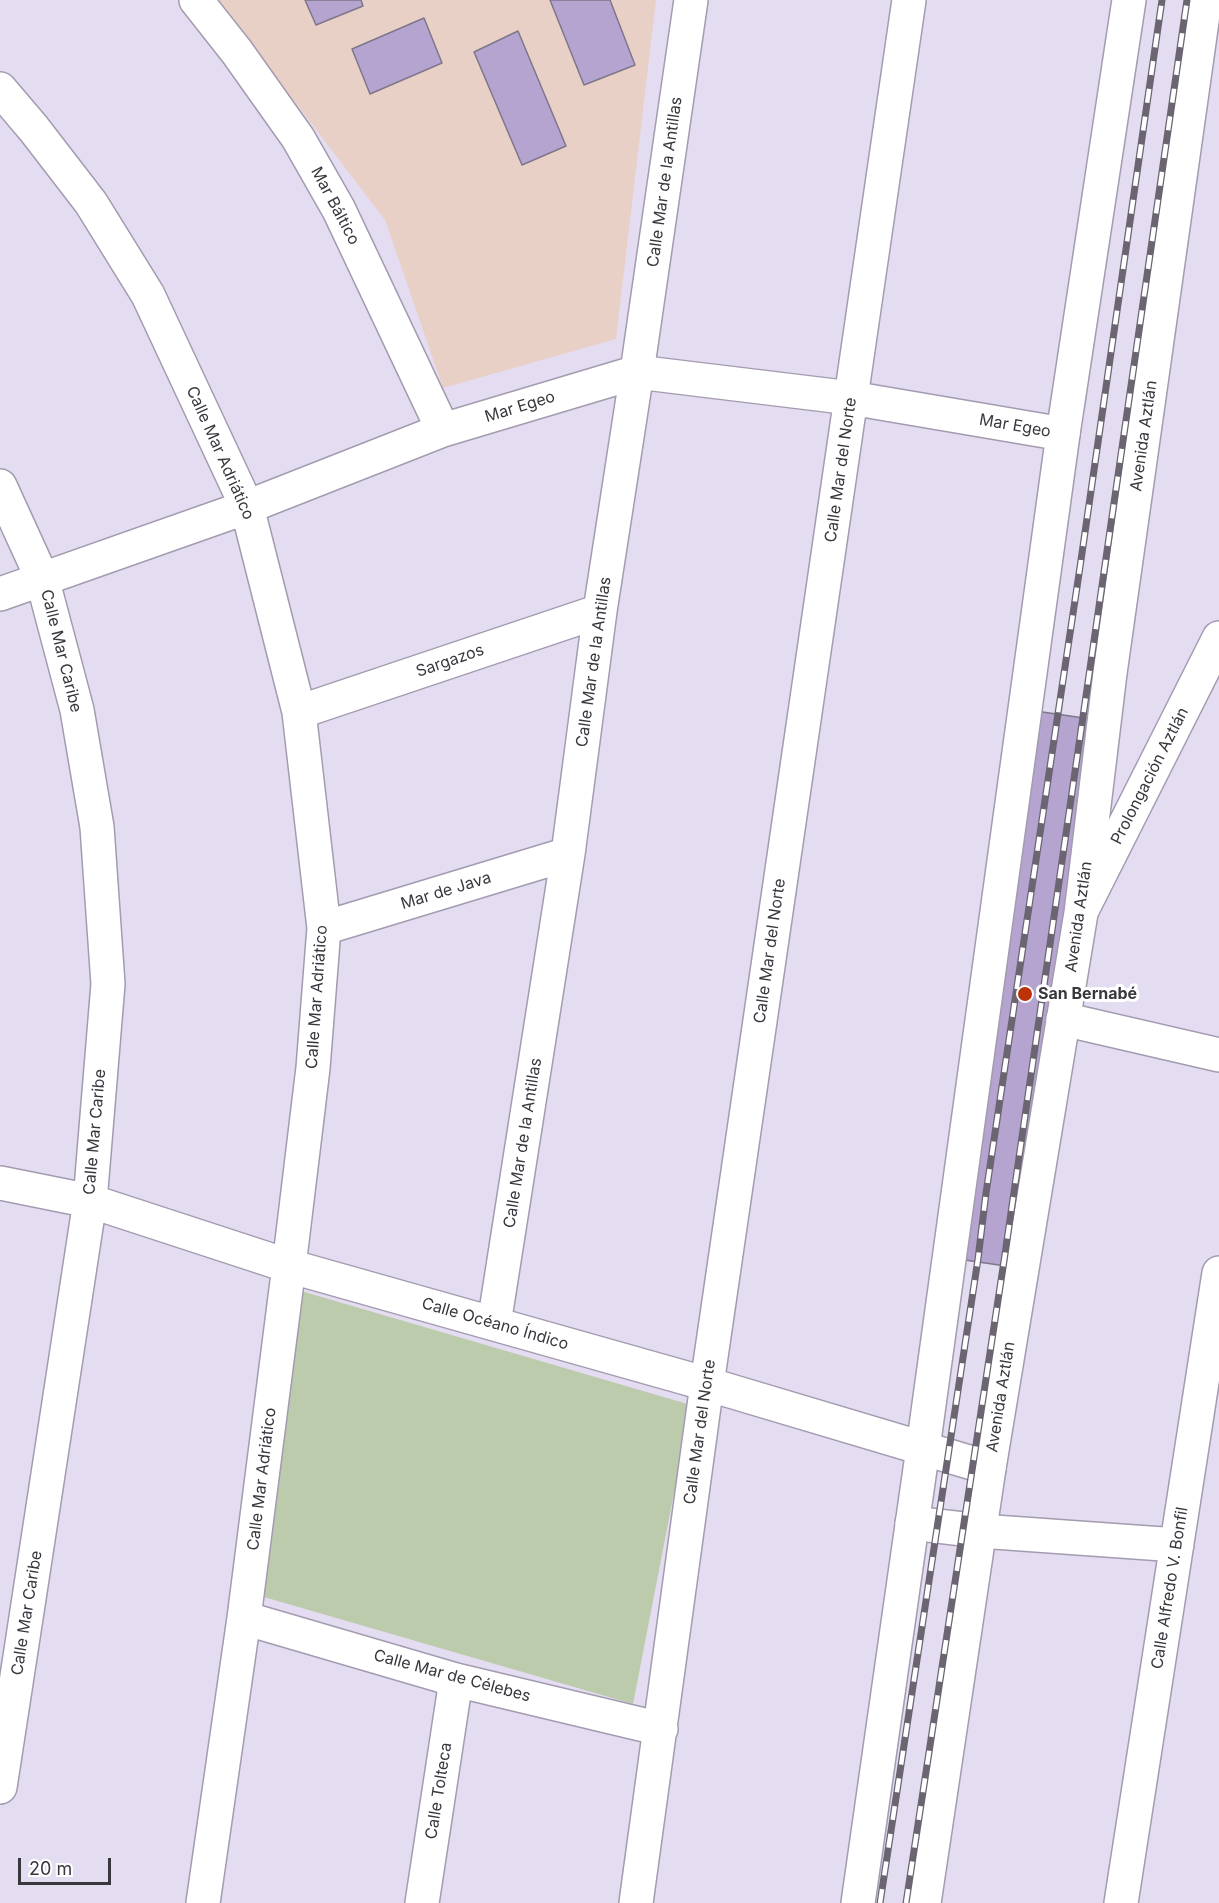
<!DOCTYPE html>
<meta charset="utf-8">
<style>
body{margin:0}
#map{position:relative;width:1219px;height:1903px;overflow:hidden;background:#e4dcf1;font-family:Inter,sans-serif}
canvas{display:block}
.scale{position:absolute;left:18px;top:1858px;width:93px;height:27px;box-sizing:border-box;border:3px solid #39363e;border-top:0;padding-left:8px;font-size:18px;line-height:21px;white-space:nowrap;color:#39363e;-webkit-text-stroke:4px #fff;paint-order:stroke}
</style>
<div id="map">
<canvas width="1219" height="1903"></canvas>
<div class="scale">20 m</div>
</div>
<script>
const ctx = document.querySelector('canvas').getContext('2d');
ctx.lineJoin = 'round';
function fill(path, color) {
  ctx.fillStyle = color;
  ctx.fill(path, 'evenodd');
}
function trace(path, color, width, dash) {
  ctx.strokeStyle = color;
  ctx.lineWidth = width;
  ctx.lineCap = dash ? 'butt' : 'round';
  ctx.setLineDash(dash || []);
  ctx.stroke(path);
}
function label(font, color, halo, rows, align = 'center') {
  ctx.font = font + ' Inter,sans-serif';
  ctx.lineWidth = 6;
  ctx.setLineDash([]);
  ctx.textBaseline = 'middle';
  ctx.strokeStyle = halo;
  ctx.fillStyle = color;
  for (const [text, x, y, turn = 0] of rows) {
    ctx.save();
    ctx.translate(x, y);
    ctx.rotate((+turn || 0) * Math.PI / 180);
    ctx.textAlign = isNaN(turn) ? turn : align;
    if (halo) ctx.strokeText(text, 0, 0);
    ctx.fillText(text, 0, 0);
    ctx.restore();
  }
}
fill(new Path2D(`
 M217,0H656L616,339L443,388L385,220Z`), '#e9d0c7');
fill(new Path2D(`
 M301,1291L691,1405L633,1704L257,1595Z`), '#bccbac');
const building = new Path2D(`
 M305,0H361L363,6L316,25Z
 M550,0H610L635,65L584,85Z
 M424,18L442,63L370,94L352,49Z
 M518,31L566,146L522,165L474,52Z
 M1029,710L1111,722L1033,1270L951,1258Z`);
fill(building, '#b4a4cf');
trace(building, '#7e7789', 1.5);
const minor = new Path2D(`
 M196,0L237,52L298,138L339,210L443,430
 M0,89L34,129L91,203L148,295L247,507L299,712L324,928L313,1068L289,1266L244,1618L203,1903
 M0,486L42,578L77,710L97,827L108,984L90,1201L0,1787
 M0,594L247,507L443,430L637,372L851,398L1063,434
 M299,712L600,611
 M1082,910L1219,638
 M324,928L568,854
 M1063,1019L1219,1055
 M0,1183L90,1201L289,1266L707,1384L989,1468
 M494,1324L568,854L600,611L637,372L691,0
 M912,1523L980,1531L1177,1545
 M244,1618L456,1680L661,1729
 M422,1903L456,1680
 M636,1903L707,1384L909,0
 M1121,1903L1219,1273`);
const major = new Path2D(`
 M858,1903L923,1448L1063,434L1129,0
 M924,1903L989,1468L1081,913L1110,673L1205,0`);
trace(minor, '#a39baf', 36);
trace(major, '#a39baf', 36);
trace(minor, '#fff', 33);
trace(major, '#fff', 33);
const rail = new Path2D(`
 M880,1903L978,1259L986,1193L1080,567L1162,0
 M906,1903L1004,1261L1187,0`);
trace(rail, '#6a6571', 7);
trace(rail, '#fff', 4.5, [14]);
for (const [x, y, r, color] of [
 [1025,994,8,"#bb3206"]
]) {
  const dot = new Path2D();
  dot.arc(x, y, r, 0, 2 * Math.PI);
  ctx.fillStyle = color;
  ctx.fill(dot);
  trace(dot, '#fff', 2);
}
label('16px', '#39363e', '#fff', [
 ["Calle Mar de la Antillas",665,182,-82],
 ["Mar Báltico",335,206,62],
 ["Mar Egeo",520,407,-17],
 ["Mar Egeo",1015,426,10],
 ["Avenida Aztlán",1144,436,-82],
 ["Calle Mar Adriático",220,453,66],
 ["Calle Mar del Norte",841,470,-82],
 ["Calle Mar Caribe",61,651,76],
 ["Sargazos",450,661,-19],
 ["Calle Mar de la Antillas",594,662,-82],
 ["Prolongación Aztlán",1150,776,-63],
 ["Mar de Java",446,891,-17],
 ["Avenida Aztlán",1079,917,-82],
 ["Calle Mar del Norte",770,951,-82],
 ["Calle Mar Adriático",317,997,-86],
 ["Calle Mar Caribe",95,1132,-85],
 ["Calle Mar de la Antillas",523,1143,-81],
 ["Calle Océano Índico",495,1324,16],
 ["Avenida Aztlán",1001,1397,-81],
 ["Calle Mar del Norte",700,1432,-82],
 ["Calle Mar Adriático",262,1479,-83],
 ["Calle Alfredo V. Bonfil",1170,1588,-81],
 ["Calle Mar Caribe",27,1613,-81],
 ["Calle Mar de Célebes",452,1676,15],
 ["Calle Tolteca",439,1791,-81]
]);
label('bold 16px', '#39363e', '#fff', [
 ["San Bernabé",1038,994]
], 'left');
</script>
